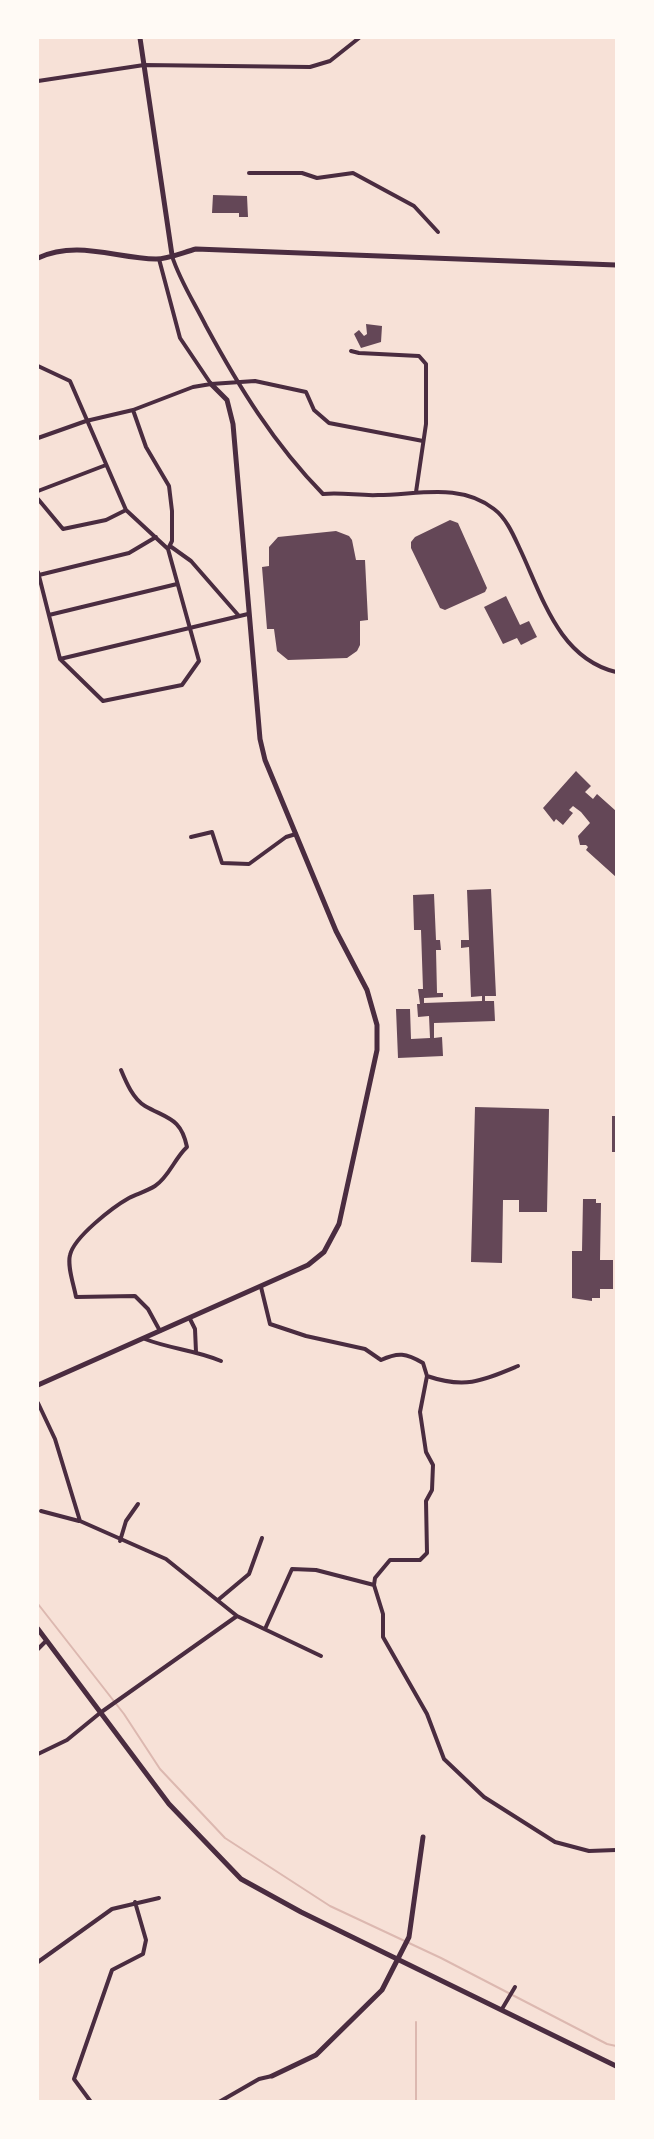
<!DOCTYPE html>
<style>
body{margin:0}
#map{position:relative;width:654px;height:2139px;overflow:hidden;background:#f7e1d7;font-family:Helvetica,sans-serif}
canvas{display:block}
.frame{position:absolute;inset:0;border:39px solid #fffaf5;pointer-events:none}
</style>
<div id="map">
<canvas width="654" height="2139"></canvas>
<div class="frame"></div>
</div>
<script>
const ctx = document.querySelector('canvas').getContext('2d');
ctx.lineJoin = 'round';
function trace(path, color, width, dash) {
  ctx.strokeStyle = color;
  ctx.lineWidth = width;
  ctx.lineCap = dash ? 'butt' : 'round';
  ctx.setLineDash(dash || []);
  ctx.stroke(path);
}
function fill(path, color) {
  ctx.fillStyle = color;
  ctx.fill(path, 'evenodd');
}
trace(new Path2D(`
 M38,1604L124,1714L160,1769L225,1838L330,1906L441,1958L607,2044L616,2046
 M416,2022V2102
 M38,2098V2102`), '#dcb8b0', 2);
fill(new Path2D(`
 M213,195L247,196L248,217H239V213H212Z
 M366,324L382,326L381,342L361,348L354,334L359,330L364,336L367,334Z
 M450,520L458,523L487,588L485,592L445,610L440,608L411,548V542L415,537Z
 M336,531L349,536L352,540L356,560H365L368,620L360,621V645L357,651L347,658L288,660L277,651L274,629H267L262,567L269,566V547L278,537Z
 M506,596L520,625L529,621L537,637L521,645L517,638L503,644L484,607Z
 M576,771L591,786L585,792L593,799L597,794L616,811V877L586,850L588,847L586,845H580L578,836L590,823L581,812L573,806L569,810L573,813L563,825L556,819L554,822L543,808Z
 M491,889L496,996H485V1001H494L495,1021L434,1023V1038L442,1037L443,1056L398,1058L396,1009H410L411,1039L430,1038L429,1016L418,1017L417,1004H420L418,989H423L421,930H414L413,895L434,894L436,940H440L441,950H436L437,993H443V997L424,998V1003L482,1001V996L471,997L469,947L461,948V940H469L467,890Z
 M475,1107L549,1109L547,1212H519V1200H503L502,1263L471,1262Z
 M612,1116H616V1152H612Z
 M583,1199H596V1203H601L600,1260H613V1289H600V1298H592V1301L572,1298V1251H582Z`), '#644757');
trace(new Path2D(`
 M38,81L144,65L310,67L330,61L359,38
 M249,173H302L317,178L353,173L414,206L438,232
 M172,256C180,281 194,302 206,326C239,387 274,444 323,494C342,492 360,496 378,495C417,495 460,482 494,509C506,518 513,534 519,547C542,595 558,658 616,672
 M159,259L180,338L211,384
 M351,351L359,353L419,356L426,364V424L416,492
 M38,366L70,381L126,510L168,549L199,661L182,685L103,701L60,659L38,572
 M133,410L146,447L169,486L172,511V541L168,549
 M38,438L86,421L133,410L193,387L211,384L255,381L306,392L314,410L329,423L423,441
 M38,491L106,465
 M38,499L63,529L106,520L126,510
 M170,546L191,561L239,616
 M39,575L129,553L156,537
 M49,615L177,584
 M60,659L248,614
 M191,837L212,832L222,863L249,864L286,837L296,834
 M121,1070C126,1082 133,1099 145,1106C168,1119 181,1118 187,1147C174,1159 169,1177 155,1186C147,1191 137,1194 129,1198C113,1207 74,1237 70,1255C67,1267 74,1285 76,1297L135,1296L148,1309L160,1331
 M261,1287L270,1324L306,1336L365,1349L381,1360C398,1352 406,1353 423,1363L427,1376C465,1389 482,1381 518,1366
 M190,1319L195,1329L196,1352
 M145,1339C170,1349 196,1350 221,1361
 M38,1403L55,1439L80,1521L166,1559L237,1616L321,1656
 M41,1511L79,1521
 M120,1541L126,1521L138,1504
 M374,1585L383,1614V1637L427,1714L444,1759L484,1797L555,1842L589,1851L616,1850
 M218,1600L249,1574L262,1538
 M265,1629L292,1569L316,1570L374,1585L375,1578L390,1560H420L427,1553L426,1501L432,1490L433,1465L426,1452L420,1412L427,1376
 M38,1649L46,1641
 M38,1754L67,1740L100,1713L237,1616
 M38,1962L112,1909L159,1898
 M502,2009L515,1987
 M91,2102L74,2079L112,1970L143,1954L146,1940L135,1902
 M219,2102L259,2079L272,2076`), '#4a2c40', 4);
trace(new Path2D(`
 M140,38L172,255
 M38,258C77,240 115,258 156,259C168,259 184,252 196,249L616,265
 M38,1385L308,1265L324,1252L339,1224L377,1050V1025L367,990L336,931L265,760L260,739L233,424L227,400L211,384
 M38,1629L169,1804L241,1879L301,1912L616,2066
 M272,2076L316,2055L382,1990L409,1937L423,1837`), '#4a2c40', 5);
</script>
